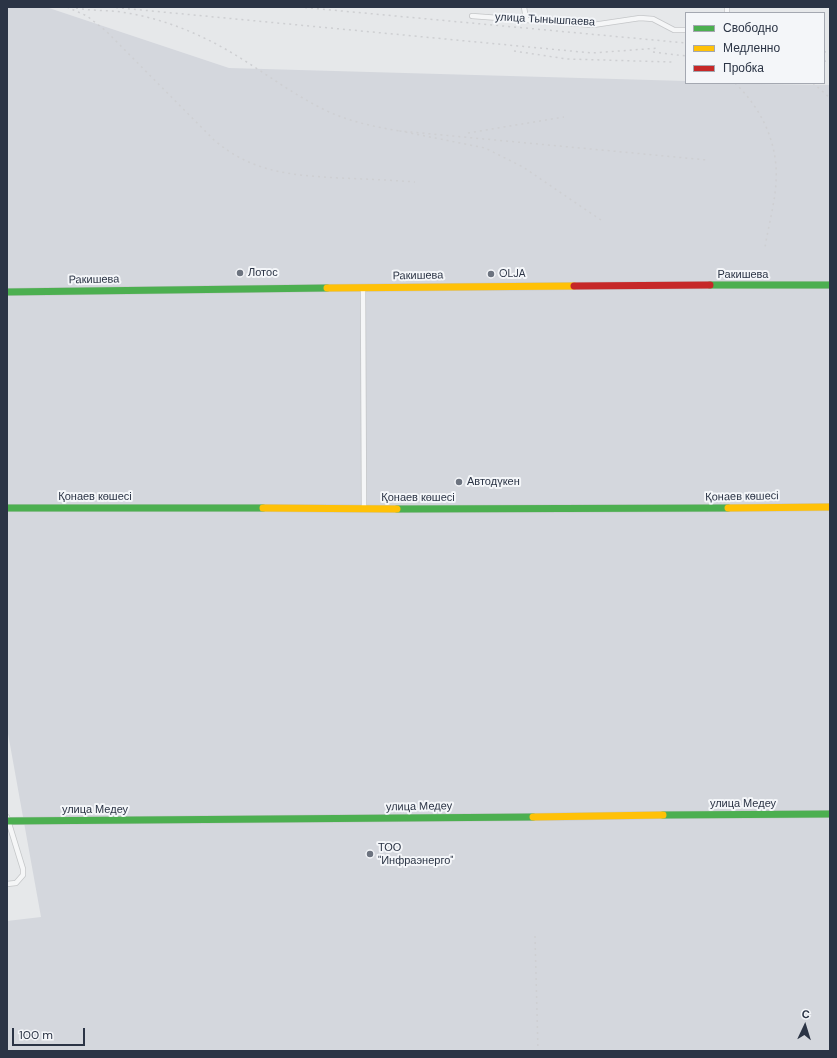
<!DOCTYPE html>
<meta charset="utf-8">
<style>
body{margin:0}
#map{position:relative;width:837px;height:1058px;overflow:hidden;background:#e6e8ea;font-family:"DM Sans",sans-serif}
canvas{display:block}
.frame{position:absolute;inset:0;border:8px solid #2b3445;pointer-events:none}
.legend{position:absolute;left:685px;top:12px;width:140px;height:72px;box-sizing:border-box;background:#f4f6f9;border:1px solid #a4a8b1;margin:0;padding:5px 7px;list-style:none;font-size:12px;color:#2b3445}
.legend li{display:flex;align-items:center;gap:8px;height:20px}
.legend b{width:20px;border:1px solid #a4a8b1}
.north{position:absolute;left:785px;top:1006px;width:40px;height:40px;-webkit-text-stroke:3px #f4f6f9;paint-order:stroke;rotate:4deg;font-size:11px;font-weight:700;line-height:16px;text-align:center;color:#2b3445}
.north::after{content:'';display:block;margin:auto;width:14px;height:18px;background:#2b3445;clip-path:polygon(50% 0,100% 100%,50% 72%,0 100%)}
.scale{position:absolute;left:12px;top:1028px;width:73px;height:18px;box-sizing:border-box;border:2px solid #2b3445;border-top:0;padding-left:5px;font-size:12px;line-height:14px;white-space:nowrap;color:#2b3445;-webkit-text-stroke:3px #f4f6f9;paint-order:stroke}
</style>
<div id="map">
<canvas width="837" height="1058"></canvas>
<div class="frame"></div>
<ul class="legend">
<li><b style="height:5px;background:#4caf50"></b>Свободно</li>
<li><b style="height:5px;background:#ffc107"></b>Медленно</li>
<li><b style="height:5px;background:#c62828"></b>Пробка</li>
</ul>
<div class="north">С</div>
<div class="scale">100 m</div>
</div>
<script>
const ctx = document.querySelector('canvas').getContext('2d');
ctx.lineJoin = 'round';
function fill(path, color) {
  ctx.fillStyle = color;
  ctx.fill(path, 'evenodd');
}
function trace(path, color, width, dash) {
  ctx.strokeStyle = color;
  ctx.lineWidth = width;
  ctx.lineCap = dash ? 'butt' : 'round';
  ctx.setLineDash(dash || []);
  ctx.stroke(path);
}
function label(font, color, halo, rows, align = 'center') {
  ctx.font = font + ' "DM Sans",sans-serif';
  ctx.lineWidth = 4;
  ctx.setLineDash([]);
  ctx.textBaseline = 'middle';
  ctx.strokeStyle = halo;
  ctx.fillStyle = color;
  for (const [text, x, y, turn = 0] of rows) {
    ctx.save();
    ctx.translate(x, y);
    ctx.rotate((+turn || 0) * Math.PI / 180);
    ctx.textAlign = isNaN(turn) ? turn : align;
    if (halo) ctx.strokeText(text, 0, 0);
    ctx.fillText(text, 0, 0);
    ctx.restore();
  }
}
fill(new Path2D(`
 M7,7H46L229,68L686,81V83L830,85V1051H7V921L41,917L7,728Z`), '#d4d7dd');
const street = new Path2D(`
 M524,7L526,19
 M727,7V13
 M472,16L593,25L640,18L653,19L674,30H686
 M363,288L364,509
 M7,817L23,869V875L16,883L7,884`);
const fast = new Path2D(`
 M710,285H830
 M7,292L327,288
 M7,508H263
 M397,509L728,508
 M663,815L830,814
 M8,821L533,817`);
const slow = new Path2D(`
 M327,288L574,286
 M263,508L397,509
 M728,508L830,507
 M533,817L663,815`);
const jam = new Path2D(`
 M574,286L710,285`);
trace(street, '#c4c6c8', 6);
trace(fast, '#c4c6c8', 8);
trace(slow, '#c4c6c8', 8);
trace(jam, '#c4c6c8', 8);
trace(street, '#f5f6f7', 4.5);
trace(fast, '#4caf50', 7);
trace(slow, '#ffc107', 7);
trace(jam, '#c62828', 7);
trace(new Path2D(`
 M67,7L87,16L106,31L214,140C253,173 291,175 339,178C365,179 390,180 415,182
 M110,7L592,53L659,48
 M299,7L686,43
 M76,8C91,11 106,10 121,12C149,16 177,25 202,37C246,57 283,90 327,111C351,122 375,127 400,131
 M514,51L567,59L672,62
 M653,52L686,56
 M824,52L830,51
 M824,61L830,62
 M735,83C758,105 774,135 776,167C778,193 769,222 765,247
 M813,83L830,98
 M468,133L564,117
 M601,220L523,167L485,148L400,131L707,160
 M535,936L538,1051`), '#cecfd2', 1.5, [2, 4]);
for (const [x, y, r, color] of [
 [240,273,4,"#6c737f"],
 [491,274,4,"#6c737f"],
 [459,482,4,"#6c737f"],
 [370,854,4,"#6c737f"]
]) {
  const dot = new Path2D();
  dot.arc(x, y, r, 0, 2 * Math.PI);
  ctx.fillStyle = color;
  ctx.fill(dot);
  trace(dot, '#f4f6f9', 1.5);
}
label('11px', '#2b3445', '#f4f6f9', [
 ["улица Тынышпаева",545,20,3],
 ["Ракишева",743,275],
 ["Ракишева",418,276,-1],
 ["Ракишева",94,280,-1],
 ["Қонаев көшесі",95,497],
 ["Қонаев көшесі",742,497,-1],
 ["Қонаев көшесі",418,498],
 ["улица Медеу",743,804],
 ["улица Медеу",419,807,-1],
 ["улица Медеу",95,810]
]);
label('11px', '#2b3445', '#f4f6f9', [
 ["Лотос",248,273],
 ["OLJA",499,274],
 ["Автодүкен",467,482],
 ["ТОО",378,848],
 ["\"Инфраэнерго\"",378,861]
], 'left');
</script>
